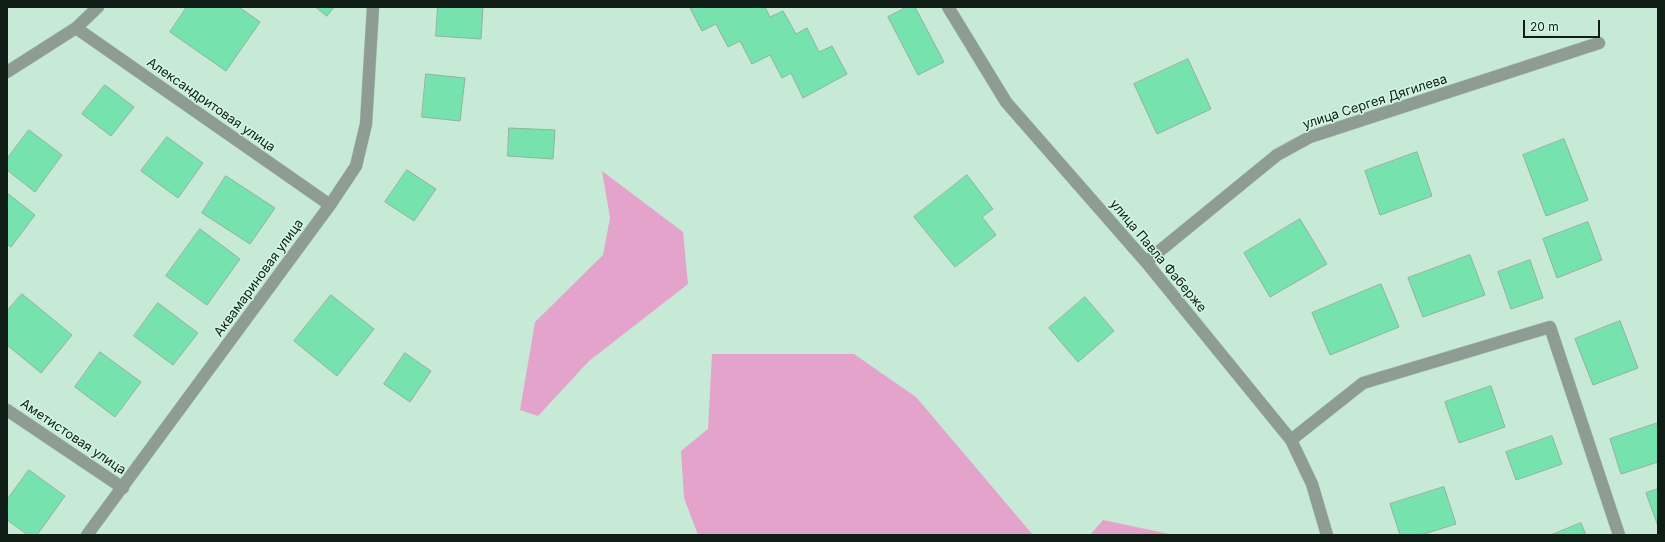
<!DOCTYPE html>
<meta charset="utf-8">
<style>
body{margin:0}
#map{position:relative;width:1665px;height:542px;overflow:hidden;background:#c7ead7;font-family:Inter,sans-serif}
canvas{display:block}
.frame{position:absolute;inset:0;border:8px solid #101c16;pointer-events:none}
.scale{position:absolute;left:1523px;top:20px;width:77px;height:18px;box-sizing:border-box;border:2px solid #101c16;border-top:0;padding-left:5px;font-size:12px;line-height:14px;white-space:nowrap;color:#101c16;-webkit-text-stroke:3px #d4f7e4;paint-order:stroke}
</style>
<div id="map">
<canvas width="1665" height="542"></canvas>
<div class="frame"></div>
<div class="scale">20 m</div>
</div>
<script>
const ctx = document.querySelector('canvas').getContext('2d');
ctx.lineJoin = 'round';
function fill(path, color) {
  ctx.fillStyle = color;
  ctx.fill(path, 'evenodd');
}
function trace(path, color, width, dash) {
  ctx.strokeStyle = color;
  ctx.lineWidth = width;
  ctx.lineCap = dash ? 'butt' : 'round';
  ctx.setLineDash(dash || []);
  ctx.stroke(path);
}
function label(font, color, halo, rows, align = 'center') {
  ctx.font = font + ' Inter,sans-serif';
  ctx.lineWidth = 3;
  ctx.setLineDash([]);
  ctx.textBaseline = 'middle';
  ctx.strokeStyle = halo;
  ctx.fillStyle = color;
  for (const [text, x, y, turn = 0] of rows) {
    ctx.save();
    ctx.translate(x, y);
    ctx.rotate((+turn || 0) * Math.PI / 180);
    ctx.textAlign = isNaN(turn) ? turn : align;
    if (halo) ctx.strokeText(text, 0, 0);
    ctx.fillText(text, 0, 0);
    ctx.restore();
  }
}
fill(new Path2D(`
 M602,171L683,232L688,284L589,361L538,416L520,410L535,322L603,255L610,218Z
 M712,354H854L916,397L1033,535H698L684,498L681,451L708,429Z
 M1103,520L1174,535H1090Z`), '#e4a3cb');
const building = new Path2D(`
 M187,7H239L260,22L226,71L170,32Z
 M316,7H334L327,16Z
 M438,7H483L481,39L436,36Z
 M692,7H765L770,17L783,11L796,34L807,28L819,52L832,46L847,74L803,98L791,73L782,78L770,55L752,64L740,41L728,47L716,24L702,31L690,8Z
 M907,7H915L944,62L918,75L888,17Z
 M1188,59L1211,109L1157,134L1134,84Z
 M426,74L465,78L460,121L422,117Z
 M105,85L134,107L111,136L82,114Z
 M509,128L555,130L553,159L508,156Z
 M29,130L62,155L35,192L7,170V159Z
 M167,137L203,163L178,198L141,171Z
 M1564,139L1588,200L1546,216L1523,155Z
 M1417,152L1432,196L1380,215L1365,171Z
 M407,170L436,189L414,221L385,202Z
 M967,175L993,209L982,217L996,235L955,267L914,217Z
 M226,176L275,208L250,244L202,213Z
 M7,193L35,215L11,247L7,244Z
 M1300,219L1327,264L1270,297L1244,253Z
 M1588,222L1602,260L1557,278L1543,239Z
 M200,229L240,259L207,305L166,276Z
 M1470,255L1485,295L1423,317L1408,278Z
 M1530,260L1543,298L1511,309L1498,272Z
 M1381,284L1399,327L1330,355L1312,313Z
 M22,294L72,335L41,373L7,345V311Z
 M331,295L374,329L337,376L294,341Z
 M1085,297L1114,331L1078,362L1049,328Z
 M158,303L198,333L173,365L134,336Z
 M1620,321L1638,368L1593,385L1575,339Z
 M100,352L141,382L115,417L75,387Z
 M405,353L431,371L410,402L384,384Z
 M1491,386L1505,427L1459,443L1445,402Z
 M1658,423V462L1621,474L1610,439Z
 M1552,436L1562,464L1516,480L1506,452Z
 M29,470L65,496L37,535H28L7,520V500Z
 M1444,487L1456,524L1421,535H1400L1390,504Z
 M1658,489V526L1646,493Z
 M1581,523L1586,535H1551Z`);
fill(building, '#76e3af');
trace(building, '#90b19f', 1);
const minor = new Path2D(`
 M948,7L1006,102L1146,262L1291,440L1312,484L1327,535
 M76,28L330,205
 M7,72L76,28L98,7
 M1146,262L1277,155L1310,137L1599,43
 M7,410L123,488
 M1291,440L1363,383L1550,327L1619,535
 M87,535L330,205L356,166L366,124L373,7`);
trace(minor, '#a6c5b4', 13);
trace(minor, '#8e9c94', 12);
label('13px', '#101c16', '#d4f7e4', [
 ["улица Сергея Дягилева",1375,102,-18],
 ["Александритовая улица",211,105,35],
 ["улица Павла Фаберже",1158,256,50],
 ["Аквамариновая улица",259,278,-54],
 ["Аметистовая улица",73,437,34]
]);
</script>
